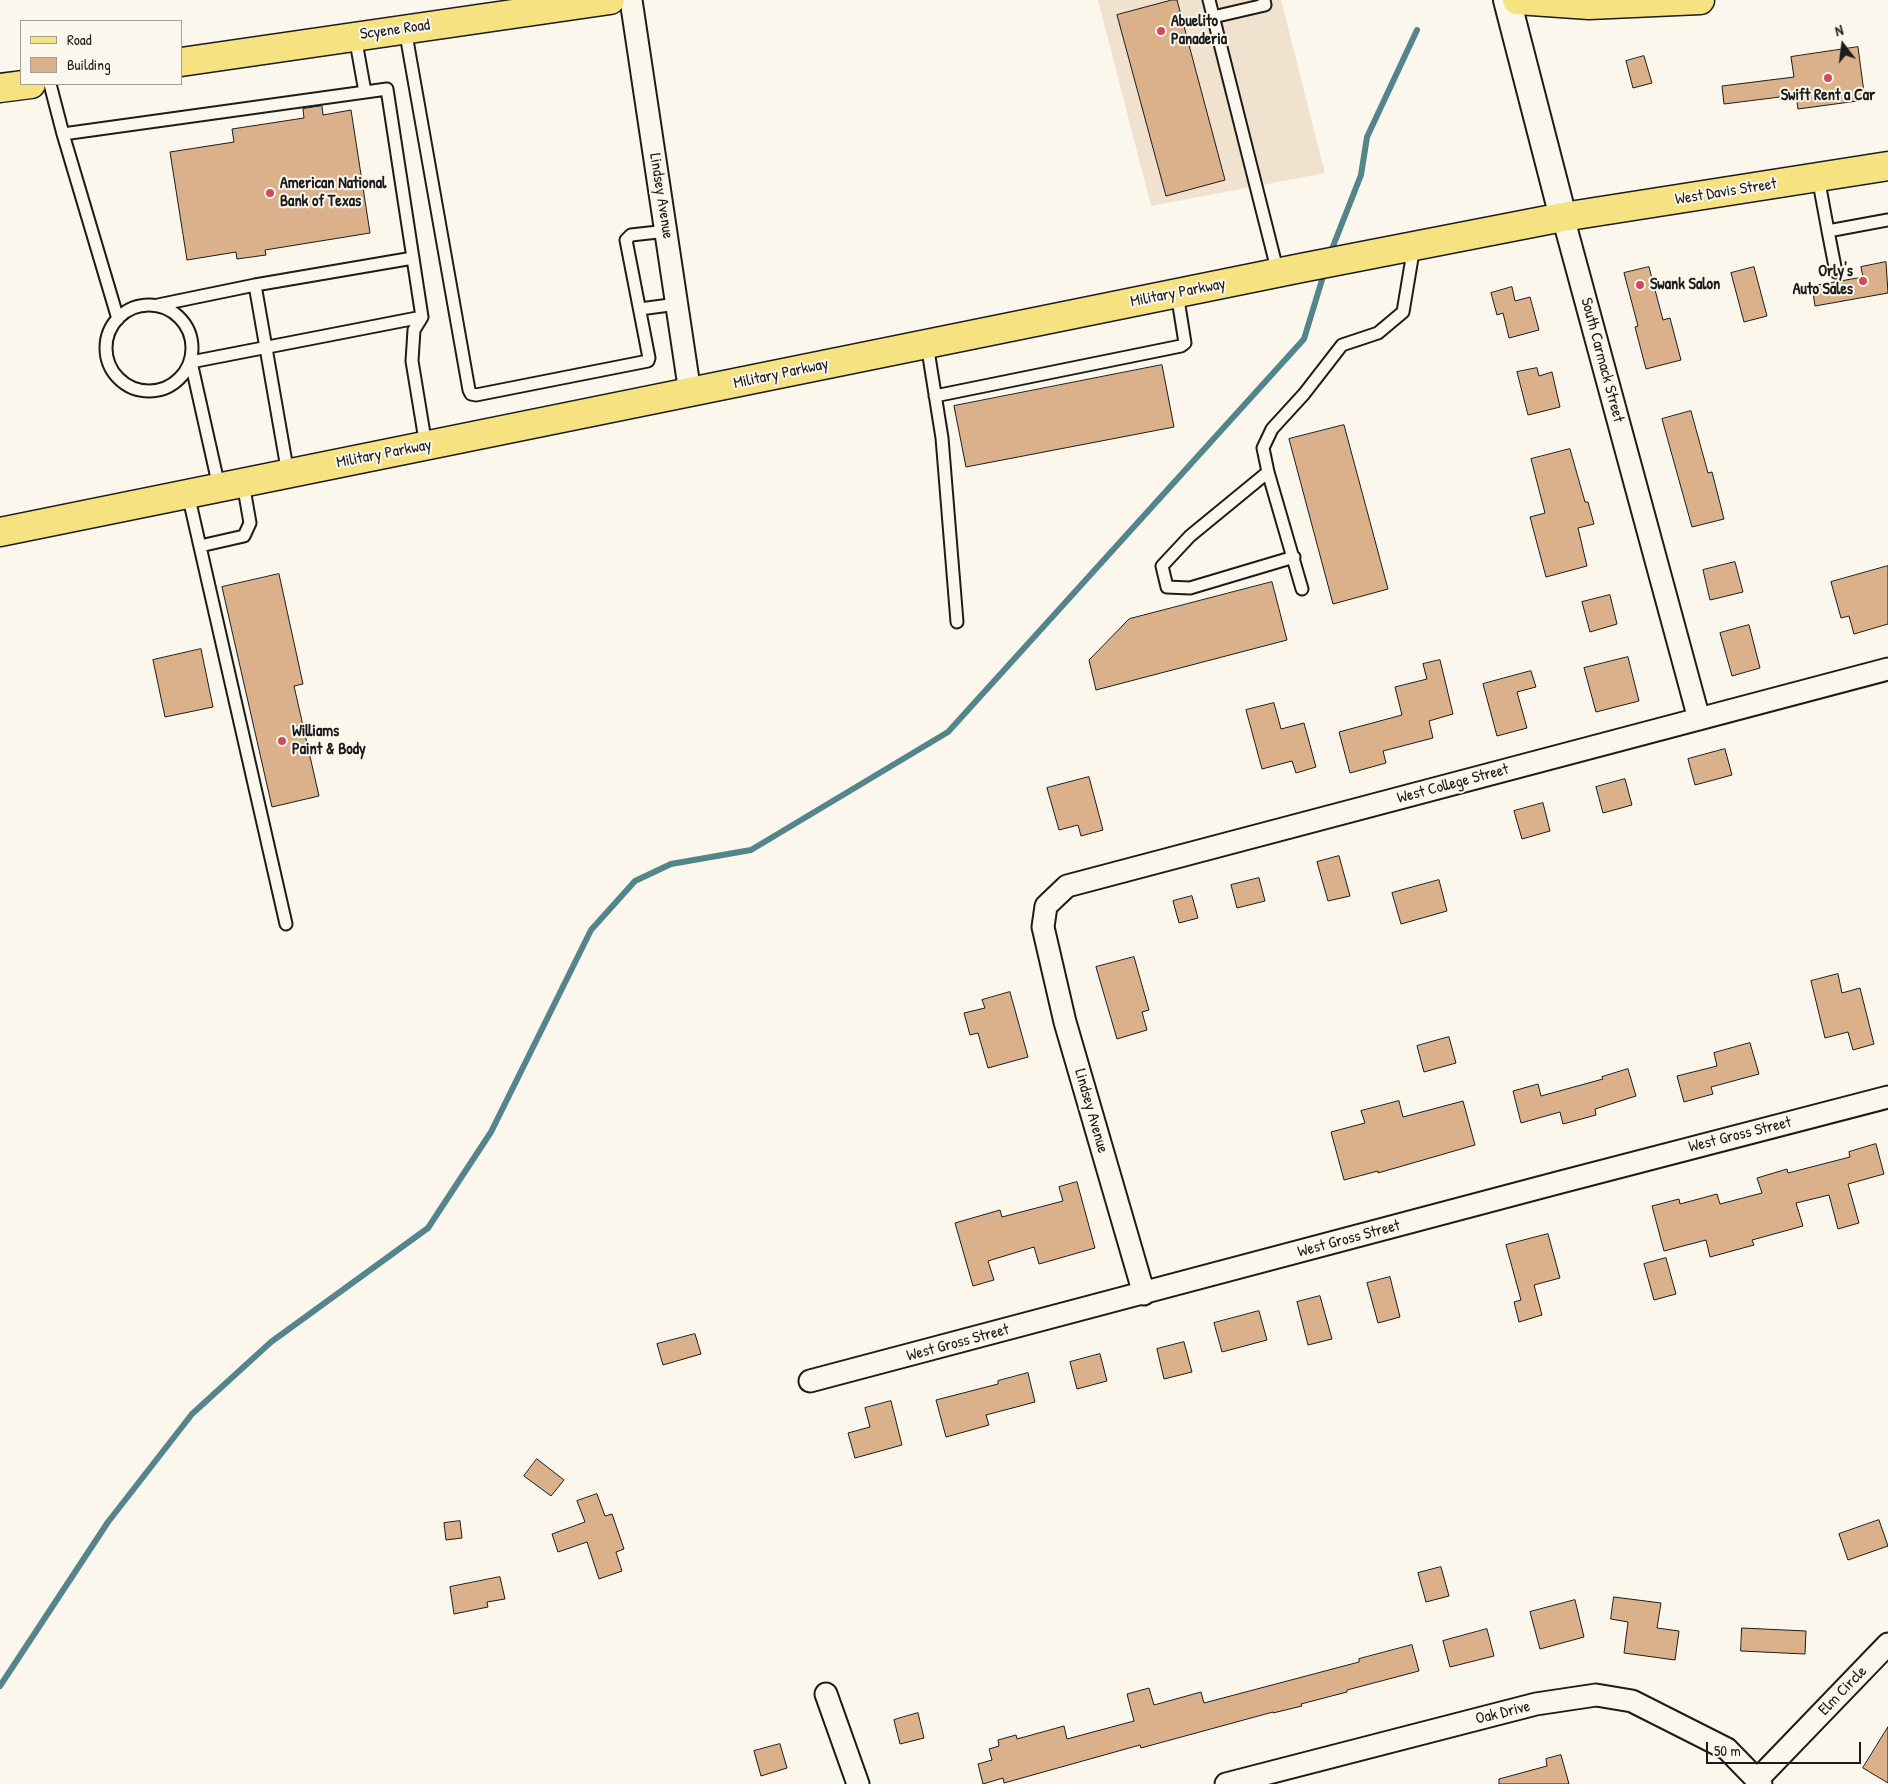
<!DOCTYPE html>
<style>
body{margin:0}
#map{position:relative;width:1888px;height:1784px;overflow:hidden;background:#fbf7ec;font-family:"Patrick Hand",sans-serif}
canvas{display:block}
.legend{position:absolute;left:20px;top:20px;width:162px;height:65px;box-sizing:border-box;background:#fbf7ec;border:1px solid #a29f99;margin:0;padding:6px 9px;list-style:none;font-size:15px;color:#1c1c1c}
.legend li{display:flex;align-items:center;gap:10px;height:25px}
.legend b{width:25px;border:1px solid #a29f99}
.north{position:absolute;left:1818px;top:20px;width:50px;height:50px;-webkit-text-stroke:4px #fbf7ec;paint-order:stroke;rotate:345deg;font-size:14px;font-weight:700;line-height:20px;text-align:center;color:#1c1c1c}
.north::after{content:'';display:block;margin:auto;width:18px;height:22px;background:#1c1c1c;clip-path:polygon(50% 0,100% 100%,50% 72%,0 100%)}
.scale{position:absolute;left:1706px;top:1742px;width:155px;height:22px;box-sizing:border-box;border:2px solid #1c1c1c;border-top:0;padding-left:6px;font-size:15px;line-height:18px;white-space:nowrap;color:#1c1c1c;-webkit-text-stroke:4px #fbf7ec;paint-order:stroke}
</style>
<div id="map">
<canvas width="1888" height="1784"></canvas>
<ul class="legend">
<li><b style="height:6px;background:#f6e281"></b>Road</li>
<li><b style="height:14px;background:#dbb18c"></b>Building</li>
</ul>
<div class="north">N</div>
<div class="scale">50 m</div>
</div>
<script>
const ctx = document.querySelector('canvas').getContext('2d');
ctx.lineJoin = 'round';
function fill(path, color) {
  ctx.fillStyle = color;
  ctx.fill(path, 'evenodd');
}
function trace(path, color, width, dash) {
  ctx.strokeStyle = color;
  ctx.lineWidth = width;
  ctx.lineCap = dash ? 'butt' : 'round';
  ctx.setLineDash(dash || []);
  ctx.stroke(path);
}
function label(font, color, halo, rows, align = 'center') {
  ctx.font = font + ' "Patrick Hand",sans-serif';
  ctx.lineWidth = 4;
  ctx.setLineDash([]);
  ctx.textBaseline = 'middle';
  ctx.strokeStyle = halo;
  ctx.fillStyle = color;
  for (const [text, x, y, turn = 0] of rows) {
    ctx.save();
    ctx.translate(x, y);
    ctx.rotate((+turn || 0) * Math.PI / 180);
    ctx.textAlign = isNaN(turn) ? turn : align;
    if (halo) ctx.strokeText(text, 0, 0);
    ctx.fillText(text, 0, 0);
    ctx.restore();
  }
}
fill(new Path2D(`
 M1098,0H1281L1325,173L1151,206Z`), '#f1e2cf');
trace(new Path2D(`
 M1330,254L1361,175L1367,137L1417,30
 M0,1686L108,1522L192,1414L271,1342L428,1228L491,1132L591,930L635,881L671,864L751,850L948,732L1304,339L1325,270`), '#54848c', 6);
const building = new Path2D(`
 M1172,0H1177L1225,180L1166,196L1117,15Z
 M1858,47L1865,100L1798,109L1796,95L1724,104L1722,86L1794,77L1791,57Z
 M1644,56L1652,83L1633,88L1626,61Z
 M322,106L323,115L351,110L370,233L265,250L266,255L237,259L236,252L187,260L170,152L234,142L232,129L304,118L303,109Z
 M1886,262L1888,293L1815,306L1812,286L1863,277L1861,267Z
 M1649,267L1663,320L1670,318L1681,360L1646,369L1635,327L1638,326L1624,273Z
 M1754,267L1767,316L1744,322L1731,273Z
 M1512,287L1515,301L1530,297L1539,330L1509,338L1503,313L1497,315L1491,293Z
 M1162,365L1174,427L966,467L954,406Z
 M1537,368L1539,376L1552,372L1560,407L1528,415L1517,372Z
 M1691,411L1708,473L1712,472L1724,519L1692,527L1662,419Z
 M1344,425L1388,589L1333,604L1289,439Z
 M1570,449L1585,502H1588L1594,524L1578,528L1587,566L1546,577L1530,517L1545,513L1531,459Z
 M1735,562L1743,592L1710,600L1703,570Z
 M1888,566V624L1854,634L1849,616L1841,618L1831,582Z
 M279,574L303,684L294,686L319,796L272,807L222,587Z
 M1272,582L1287,640L1096,690L1089,660L1129,619Z
 M1610,595L1617,624L1590,632L1582,602Z
 M1749,625L1760,668L1732,676L1720,633Z
 M201,649L213,707L165,717L153,660Z
 M1628,657L1639,701L1596,712L1584,668Z
 M1440,660L1453,714L1429,721L1433,738L1383,751L1386,763L1350,773L1339,732L1402,715L1395,687L1427,679L1423,664Z
 M1531,671L1536,687L1517,692L1527,728L1497,736L1483,684Z
 M1274,703L1281,729L1304,723L1316,767L1296,773L1292,761L1262,769L1246,710Z
 M1725,749L1732,775L1695,785L1688,759Z
 M1089,777L1103,830L1081,836L1078,825L1059,830L1047,788Z
 M1625,779L1632,805L1603,813L1596,787Z
 M1543,803L1550,831L1522,839L1514,811Z
 M1339,856L1350,896L1328,901L1317,862Z
 M1259,878L1265,901L1237,908L1231,885Z
 M1439,880L1447,911L1401,924L1392,893Z
 M1192,896L1198,918L1179,923L1173,901Z
 M1134,957L1149,1010L1142,1012L1147,1030L1117,1039L1096,967Z
 M1838,974L1842,993L1860,988L1874,1044L1853,1050L1848,1032L1825,1038L1811,981Z
 M1010,992L1028,1057L988,1068L978,1033L970,1035L964,1013L985,1008L982,1000Z
 M1449,1037L1456,1063L1424,1072L1417,1046Z
 M1750,1043L1759,1074L1711,1087L1713,1094L1684,1102L1677,1076L1717,1066L1714,1053Z
 M1628,1069L1636,1096L1595,1109L1596,1115L1563,1124L1560,1112L1521,1123L1513,1091L1538,1084L1541,1096L1603,1079L1602,1077Z
 M1399,1101L1403,1117L1463,1101L1475,1145L1378,1173V1171L1344,1180L1331,1132L1365,1123L1361,1111Z
 M1876,1144L1884,1174L1848,1184L1859,1223L1838,1229L1829,1195L1796,1203L1803,1226L1752,1240L1754,1245L1710,1257L1706,1240L1664,1251L1652,1206L1679,1199L1680,1204L1717,1194L1720,1204L1762,1193L1757,1178L1787,1169L1788,1173L1850,1157L1849,1152Z
 M1077,1182L1095,1248L1039,1264L1034,1247L988,1261L994,1280L973,1286L955,1223L1000,1210L1002,1217L1063,1201L1059,1187Z
 M1548,1234L1560,1278L1534,1285L1542,1315L1519,1322L1514,1302L1521,1300L1506,1245Z
 M1666,1258L1676,1294L1654,1300L1644,1264Z
 M1390,1277L1400,1317L1378,1323L1367,1283Z
 M1320,1296L1332,1339L1308,1345L1297,1302Z
 M1259,1311L1267,1340L1222,1352L1214,1323Z
 M695,1334L701,1354L663,1365L657,1344Z
 M1184,1342L1192,1372L1164,1379L1157,1349Z
 M1100,1354L1107,1381L1077,1389L1070,1362Z
 M1028,1373L1035,1402L986,1415L989,1425L946,1437L936,1400L998,1384V1381Z
 M891,1401L902,1445L855,1458L848,1433L870,1427L865,1408Z
 M537,1459L564,1480L551,1496L524,1476Z
 M597,1494L605,1516L612,1514L624,1549L616,1552L622,1571L599,1579L587,1542L558,1552L552,1534L585,1522L577,1501Z
 M1879,1520L1888,1546L1848,1560L1839,1534Z
 M460,1521L462,1538L446,1540L444,1523Z
 M1441,1567L1449,1596L1426,1602L1418,1573Z
 M500,1577L505,1599L487,1602L488,1607L454,1614L450,1587Z
 M1614,1597L1661,1603L1657,1628L1679,1631L1675,1660L1624,1653L1628,1622L1611,1619Z
 M1575,1600L1584,1637L1540,1649L1530,1612Z
 M1742,1628L1806,1631L1805,1654L1741,1651Z
 M1487,1629L1494,1656L1450,1667L1443,1641Z
 M1412,1645L1419,1671L1347,1690V1692L1301,1704L1302,1706L1273,1713V1712L1141,1748L1140,1745L1004,1783L1003,1778L983,1784L978,1764L992,1760L989,1749L999,1746L998,1740L1016,1735L1017,1739L1064,1726L1067,1739L1134,1721L1127,1694L1149,1688L1154,1705L1201,1692L1204,1703L1359,1662V1659Z
 M918,1713L924,1738L900,1744L894,1720Z
 M1888,1727V1783L1863,1768Z
 M780,1744L787,1768L761,1776L754,1751Z
 M1561,1755L1569,1784H1499V1779L1547,1766L1546,1759Z`);
fill(building, '#dbb18c');
trace(building, '#1c1c1c', 1);
const service = new Path2D(`
 M1209,0L1278,273
 M1213,17L1265,5L1264,0
 M405,29L469,390L471,394L476,395L648,361L649,358L626,240L631,235L667,231
 M355,36L365,92
 M50,84L63,134
 M1818,177L1828,231
 M1836,272L1828,231L1888,220
 M158,305L255,285
 M106 348a43 43 0 1 1 86 0a43 43 0 1 1-86 0Z
 M640,309L677,304
 M422,317L414,330L412,361L426,446
 M118,319L63,134L387,89L422,317L191,362L219,487
 M927,344L942,438L957,622
 M935,396L1181,346L1185,343L1177,293
 M1268,472L1190,536L1162,566L1167,587L1190,588L1294,557
 M288,474L255,285L413,258
 M188,494L286,924
 M200,546L244,536L250,523L243,483
 M1302,589L1268,472L1263,448L1272,429L1304,394L1342,345L1378,333L1403,312L1414,246`);
const minor = new Path2D(`
 M631,0L690,393
 M1563,217L1699,719
 M1144,1294L1065,1022L1043,927L1046,906L1067,886L1888,669
 M810,1381C1170,1287 1528,1189 1888,1097
 M826,1694L858,1784
 M1757,1780L1888,1644
 M1226,1784L1536,1704L1596,1695L1632,1701L1727,1749L1761,1784`);
const tertiary = new Path2D(`
 M1507,0L1563,217`);
const primary = new Path2D(`
 M1517,0L1589,5L1700,0
 M181,62L610,0
 M0,88L31,84
 M0,532L1301,268L1563,217L1888,166`);
trace(service, '#1c1c1c', 15);
trace(minor, '#1c1c1c', 25);
trace(tertiary, '#1c1c1c', 30);
trace(primary, '#1c1c1c', 31);
trace(service, '#fbf7ec', 11);
trace(minor, '#fbf7ec', 21);
trace(tertiary, '#fbf7ec', 26);
trace(primary, '#f6e281', 28);
for (const [x, y, r, color] of [
 [1161,31,5,"#d1495b"],
 [1828,78,5,"#d1495b"],
 [270,193,5,"#d1495b"],
 [1863,281,5,"#d1495b"],
 [1640,285,5,"#d1495b"],
 [282,741,5,"#d1495b"]
]) {
  const dot = new Path2D();
  dot.arc(x, y, r, 0, 2 * Math.PI);
  ctx.fillStyle = color;
  ctx.fill(dot);
  trace(dot, '#fbf7ec', 2);
}
label('bold 16px', '#1c1c1c', '#fbf7ec', [
 ["Abuelito",1171,22],
 ["Panaderia",1171,40],
 ["Swift Rent a Car",1828,96,"center"],
 ["American National",280,184],
 ["Bank of Texas",280,202],
 ["Orly's",1853,272,"right"],
 ["Auto Sales",1853,290,"right"],
 ["Swank Salon",1650,285],
 ["Williams",292,732],
 ["Paint & Body",292,750]
], 'left');
label('16px', '#1c1c1c', '#fbf7ec', [
 ["Scyene Road",395,30,-8],
 ["West Davis Street",1726,192,-9],
 ["Lindsey Avenue",661,196,81],
 ["Military Parkway",1178,293,-11],
 ["South Carmack Street",1602,360,75],
 ["Military Parkway",781,374,-12],
 ["Military Parkway",384,454,-11],
 ["West College Street",1453,784,-15],
 ["Lindsey Avenue",1091,1111,74],
 ["West Gross Street",1740,1135,-14],
 ["West Gross Street",1349,1239,-15],
 ["West Gross Street",958,1343,-15],
 ["Elm Circle",1843,1691,-46],
 ["Oak Drive",1503,1713,-14]
]);
</script>
